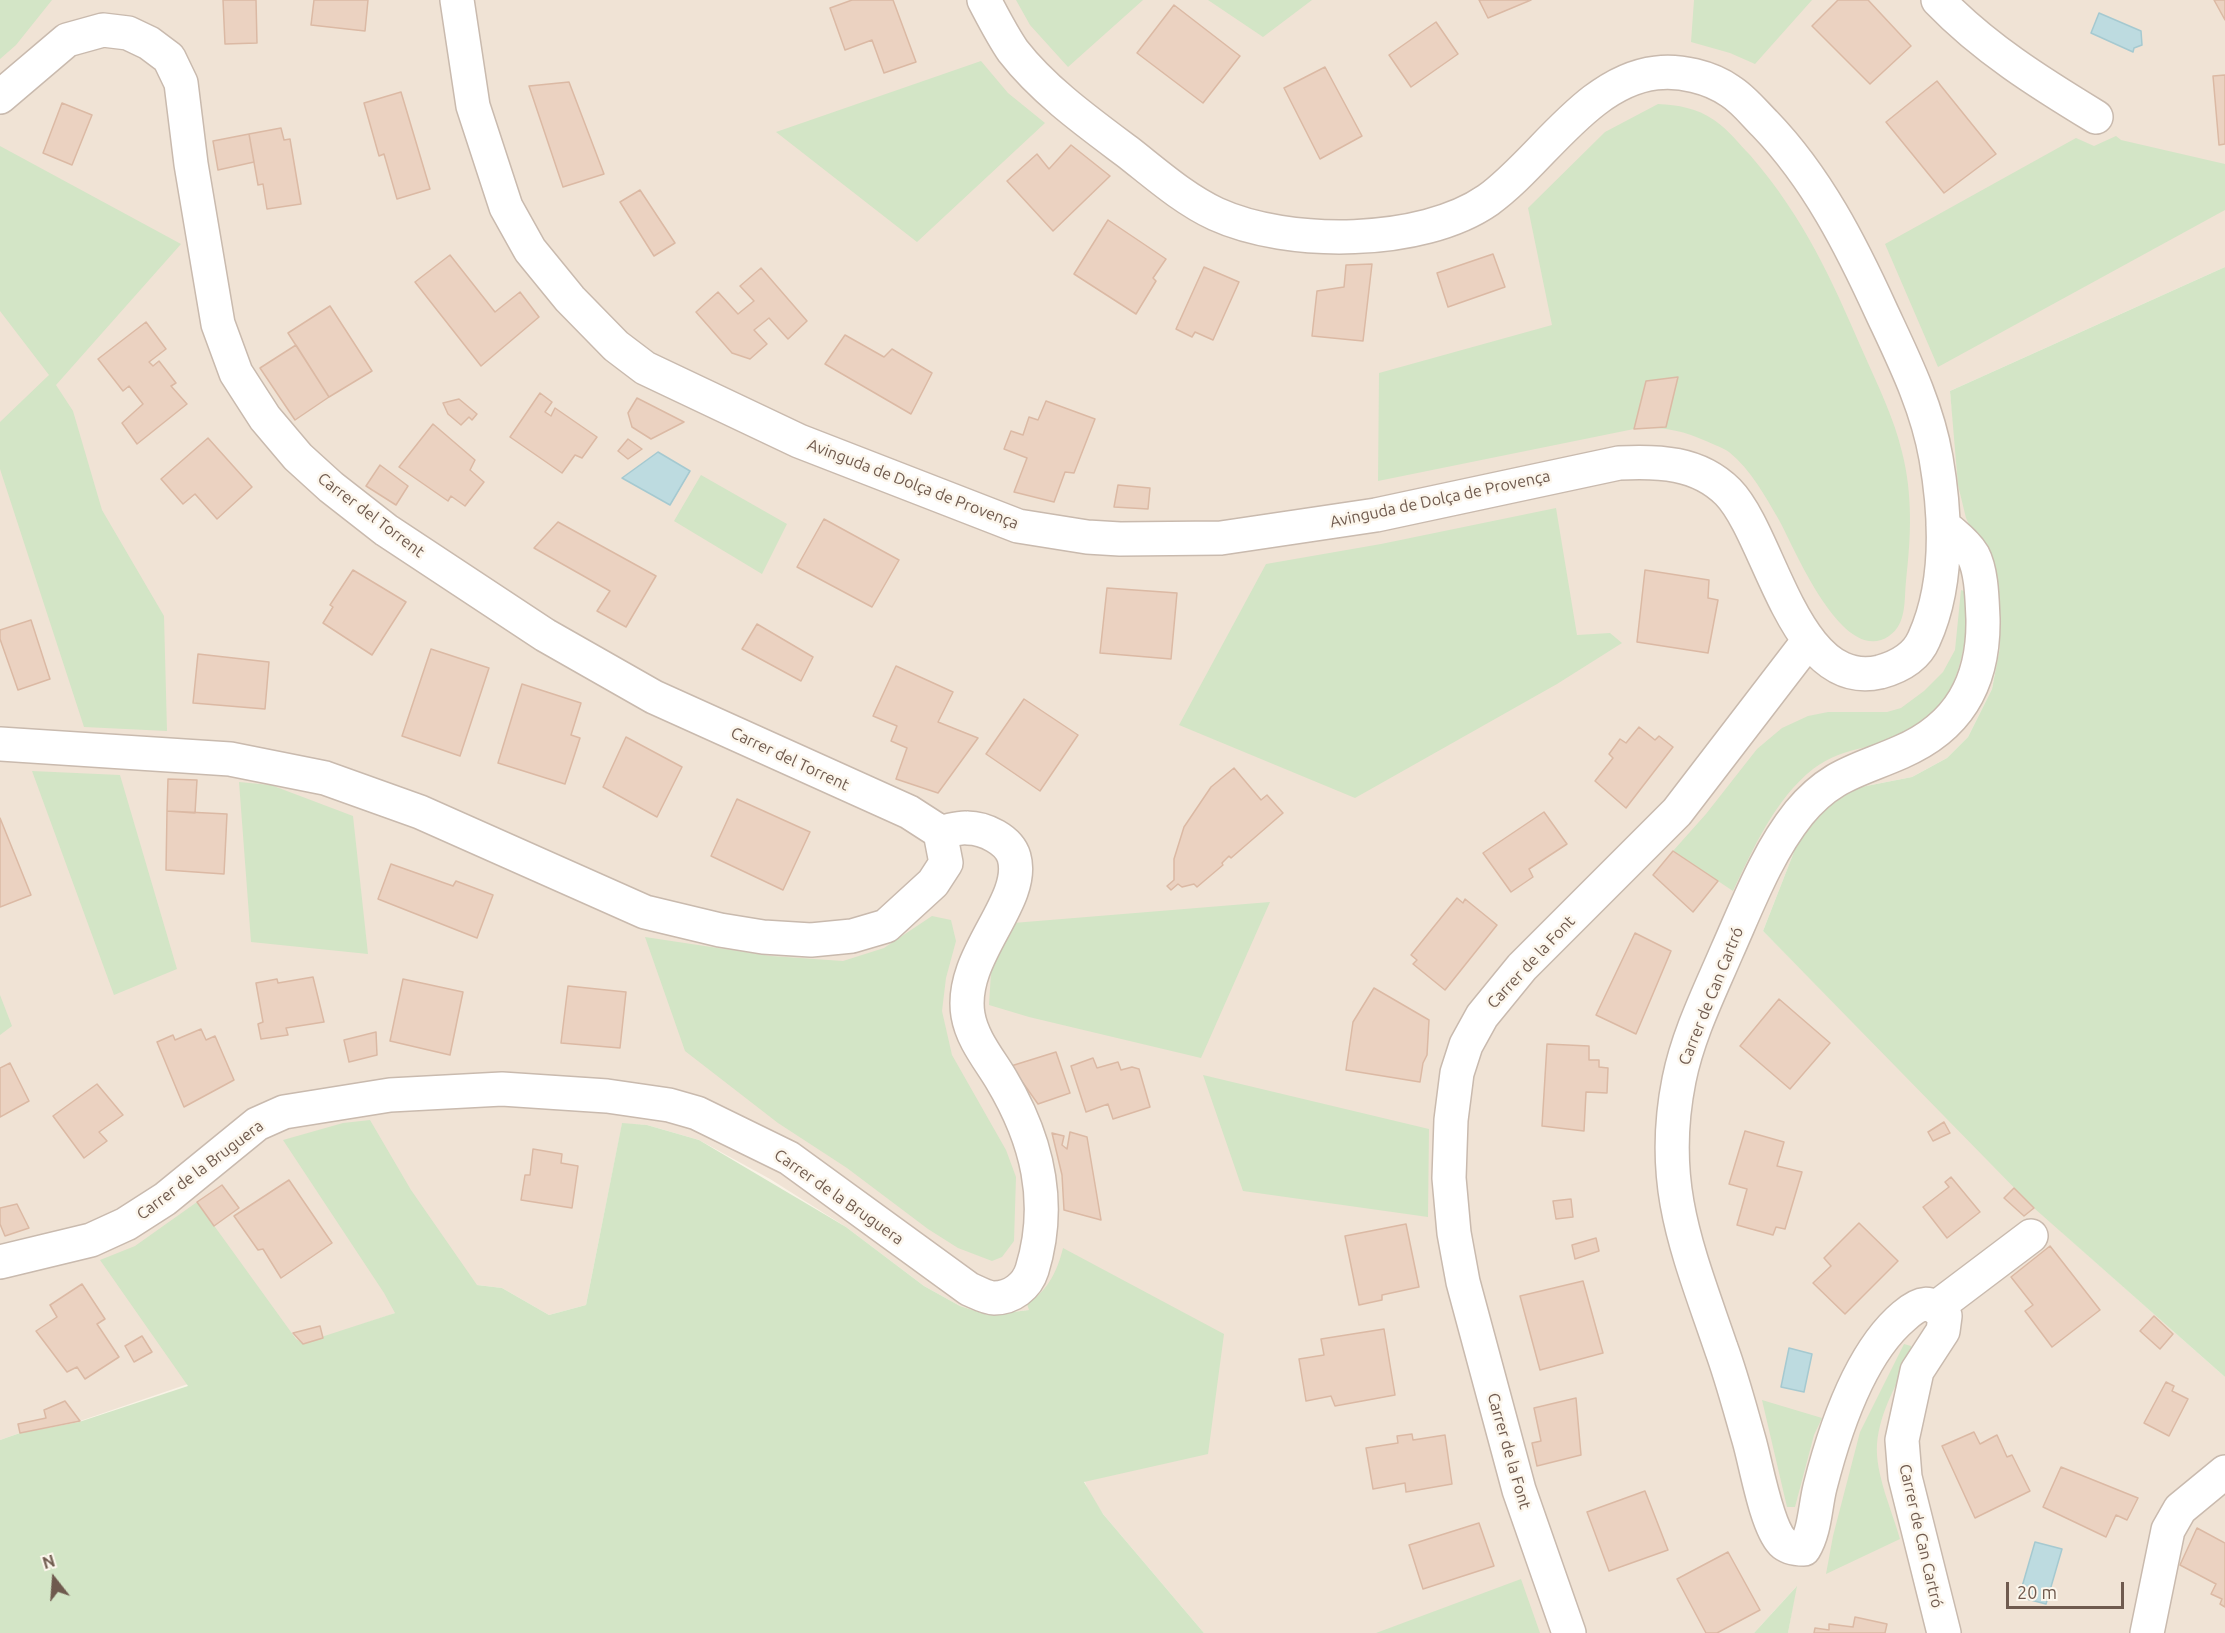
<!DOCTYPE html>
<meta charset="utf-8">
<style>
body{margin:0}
#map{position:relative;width:2225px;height:1633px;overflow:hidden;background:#f9f2e6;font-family:Ubuntu,sans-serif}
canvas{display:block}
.north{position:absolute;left:24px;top:1549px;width:60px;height:60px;-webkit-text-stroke:4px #fcf6ec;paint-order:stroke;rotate:343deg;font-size:16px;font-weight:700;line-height:24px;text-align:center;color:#6f5a4e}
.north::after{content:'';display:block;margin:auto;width:21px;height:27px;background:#6f5a4e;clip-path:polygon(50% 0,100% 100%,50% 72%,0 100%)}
.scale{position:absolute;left:2006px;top:1582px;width:118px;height:27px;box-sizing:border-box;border:3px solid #6f5a4e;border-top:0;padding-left:8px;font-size:18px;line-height:21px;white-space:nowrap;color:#6f5a4e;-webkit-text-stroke:4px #fcf6ec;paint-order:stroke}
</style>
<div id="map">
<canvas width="2225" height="1633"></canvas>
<div class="north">N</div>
<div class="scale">20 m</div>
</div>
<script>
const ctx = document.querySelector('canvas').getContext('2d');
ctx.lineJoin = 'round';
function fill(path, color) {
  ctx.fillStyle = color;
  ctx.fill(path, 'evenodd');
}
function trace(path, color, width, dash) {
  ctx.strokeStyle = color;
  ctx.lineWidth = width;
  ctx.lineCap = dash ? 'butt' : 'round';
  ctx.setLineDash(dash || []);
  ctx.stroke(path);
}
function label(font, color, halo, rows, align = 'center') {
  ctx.font = font + ' Ubuntu,sans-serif';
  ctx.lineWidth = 5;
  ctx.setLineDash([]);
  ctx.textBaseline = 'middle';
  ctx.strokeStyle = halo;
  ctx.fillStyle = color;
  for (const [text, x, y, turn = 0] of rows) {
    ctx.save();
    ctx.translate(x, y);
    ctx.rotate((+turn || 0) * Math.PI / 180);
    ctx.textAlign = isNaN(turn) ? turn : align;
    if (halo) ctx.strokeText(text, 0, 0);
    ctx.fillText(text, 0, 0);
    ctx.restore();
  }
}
fill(new Path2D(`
 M0,0H2225V267L1950,391L1957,458L2000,611V647L1992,689L1968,737L1947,758L1912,777L1851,789L1799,839L1763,931L2065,1235L2225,1377V1633H1788L1796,1587L1754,1633H1204L1103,1514L1089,1494L1029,1310L988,1315L960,1306L924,1286L846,1227L770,1179L699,1140L647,1125L622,1124L586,1305L549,1315L502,1288L477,1285L80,1421L20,1433L0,1440Z`), '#f0e3d5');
fill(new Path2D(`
 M0,0H52L16,45L0,59Z
 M1016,0H1143L1068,67L1030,25Z
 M1208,0H1312L1263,37Z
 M1694,0H1812L1755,64L1730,53L1691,42Z
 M981,61L1008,93L1045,123L917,242L776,132Z
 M1658,104C1678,105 1697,108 1714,120C1728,129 1739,144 1750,155C1805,219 1831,278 1864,354C1878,386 1894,418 1902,452C1913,495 1911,537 1906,581C1904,600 1907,624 1889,636C1843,668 1794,547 1779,520C1765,496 1751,470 1729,452C1725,449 1720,447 1715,445C1687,432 1666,425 1634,429L1378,481L1379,373L1552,325L1528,208L1605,132Z
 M2116,136L2121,140L2225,164V210L1938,367L1885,244L2076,138L2094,146Z
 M0,146L181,244L56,385L73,411L102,510L164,616L167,731L84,727L0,469V422L49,375L0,311Z
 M2225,267V1377L2034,1208L1763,931L1799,839L1831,800L1851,789L1912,777L1947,758L1968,737L1992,689L2000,647V611L1980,548L1966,518L1958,485L1950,391Z
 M701,475L787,524L762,574L674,521Z
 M1556,508L1577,635L1610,633L1622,643L1557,684L1355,798L1179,725L1266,564L1381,544Z
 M1961,590L1964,591C1974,633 1956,708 1915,731C1882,749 1846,744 1813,769C1775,799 1753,849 1733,891L1673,851L1706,814L1757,749L1782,728L1808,716L1828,712H1887L1901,708L1924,691L1943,672L1955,650Z
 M32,771L120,775L177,969L114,995Z
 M239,782L271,785L353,816L368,954L251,942Z
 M1270,902L1201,1058L1029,1017L989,1005L991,972L1013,923Z
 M932,916L951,920L956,941L946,978L942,1011L952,1055L1006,1150L1016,1177L1014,1241L1002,1257L992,1261L958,1248L928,1229L847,1168L778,1123L685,1051L645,937L771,956L843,961L884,948Z
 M0,995L12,1026L0,1035Z
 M1203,1075L1429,1129L1428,1217L1243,1191Z
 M370,1120L411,1190L477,1285L502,1288L549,1315L586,1305L622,1123L647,1125L699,1140L846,1227L924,1286L960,1306L988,1315L1029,1310L1027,1304C1048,1290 1057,1272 1063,1248L1224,1334L1208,1454L1084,1482L1103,1514L1204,1633H0V1440L20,1433L79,1422L188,1386L100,1260L135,1246L197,1202L296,1339L303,1343L395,1313L384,1293L283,1140L343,1123Z
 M1904,1344L1911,1346L1912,1354C1897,1383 1880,1411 1877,1444C1875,1474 1892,1510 1900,1539L1826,1574L1833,1536L1860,1432Z
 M1762,1400L1822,1418L1814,1435L1795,1507H1787Z
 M1521,1579L1540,1633H1376Z
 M1797,1586L1788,1633H1754Z`), '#d3e5c6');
const water = new Path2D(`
 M2099,13L2141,31L2142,45L2134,48L2133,52L2091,33Z
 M658,452L690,471L670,505L622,478Z
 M1789,1348L1812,1354L1804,1392L1781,1387Z
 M2035,1542L2062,1549L2046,1604L2019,1597Z`);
fill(water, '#bddbe0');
trace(water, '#a5c9d0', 1.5);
const building = new Path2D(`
 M223,0H256L257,43L225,44Z
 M314,0H368L365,31L311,25Z
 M852,0H893L916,62L884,73L872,40L845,50L830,8Z
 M1479,0H1531L1488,18Z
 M1838,0H1868L1911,46L1870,84L1812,26Z
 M2214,0H2225V20Z
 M1174,5L1240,56L1203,103L1137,53Z
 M1436,22L1458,54L1411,87L1389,55Z
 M1325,67L1362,136L1320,159L1284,88Z
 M2225,75V144L2219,145L2213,76Z
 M1937,81L1996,154L1944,193L1886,122Z
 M569,82L604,174L563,187L529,86Z
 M401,92L430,189L397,199L384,154L379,156L364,103Z
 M62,103L92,115L72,165L43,153Z
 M281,128L284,140L290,139L301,204L267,209L263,184L258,185L249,134Z
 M249,134L254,162L218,170L213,141Z
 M1071,145L1110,176L1053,231L1007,181L1037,154L1049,169Z
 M640,190L675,243L654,256L620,202Z
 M1108,220L1166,259L1153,278L1156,281L1136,314L1074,274Z
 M1493,254L1505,287L1448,307L1437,273Z
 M450,255L495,312L520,292L539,317L481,366L415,282Z
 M1372,264L1363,341L1312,336L1317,291L1344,287L1346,265Z
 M1204,267L1239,282L1213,340L1195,332L1192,337L1176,329Z
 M761,268L807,321L788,339L769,318L754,330L767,344L750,359L732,353L696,312L718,292L738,314L754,301L740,286Z
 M330,306L372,371L329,397L288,333Z
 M146,322L166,349L149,362L153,366L159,361L176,383L171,386L187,404L137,444L122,423L143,404L129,386L123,391L98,359Z
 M845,335L884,357L892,349L932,373L911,414L825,364Z
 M296,345L329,397L295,420L260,368Z
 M1678,377L1666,427L1634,429L1646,381Z
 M540,393L552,402L545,412L551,416L555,408L597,437L582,458L575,455L562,473L510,437Z
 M637,398L684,422L651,439L632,427L628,413Z
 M459,399L477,414L472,420L469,417L461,425L448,414L443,403Z
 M1046,401L1095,419L1074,473L1065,472L1054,502L1014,492L1027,458L1004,449L1011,431L1023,435L1029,417L1038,420Z
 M433,424L475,460L470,470L484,482L465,506L451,496L448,501L399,467Z
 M208,438L252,487L217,519L195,494L183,504L161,479Z
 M628,439L642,449L628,459L618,451Z
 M380,465L408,486L396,505L366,486Z
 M1118,485L1150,488L1148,509L1114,507Z
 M824,519L899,560L872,607L797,567Z
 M558,522L656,576L626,627L597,611L610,591L534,548Z
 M353,570L406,602L372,655L323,623L333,607L330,605Z
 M1645,570L1709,580L1708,598L1718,600L1708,653L1637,642Z
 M1107,588L1177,593L1171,659L1100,653Z
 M31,620L50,679L18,690L0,639V630Z
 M757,624L813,657L801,681L742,649Z
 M431,649L489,668L460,756L402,736Z
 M198,654L269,662L265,709L193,703Z
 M896,666L953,692L938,722L978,738L938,793L896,779L907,748L891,741L897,726L873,716Z
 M522,684L581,703L571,735L580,738L565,784L498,763Z
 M1024,699L1078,735L1040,791L986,754Z
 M1639,727L1655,740L1659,736L1673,747L1626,808L1595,781L1613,758L1609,754L1620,739L1626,743Z
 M626,737L682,767L657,817L603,787Z
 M1234,768L1261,800L1267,795L1283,813L1231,858L1229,856L1222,863L1223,865L1197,887L1194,884L1182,887L1178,884L1171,890L1167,886L1174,880V859L1184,827L1211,787Z
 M168,779L197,780L195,813L167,811Z
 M737,799L810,832L783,890L711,856Z
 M167,811L227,814L224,874L166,870Z
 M1544,812L1567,844L1529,869L1533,877L1511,892L1483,853Z
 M0,818L31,895L0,907Z
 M1673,851L1718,881L1693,912L1653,875Z
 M391,864L453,886L456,881L493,895L477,938L378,899Z
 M1457,898L1463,903L1465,899L1497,925L1445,990L1413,964L1417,960L1411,955Z
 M1635,933L1671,951L1636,1034L1596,1015Z
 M313,977L324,1022L286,1028L288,1035L261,1039L258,1024L263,1022L256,983L277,979L278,983Z
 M403,979L463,992L450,1055L390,1041Z
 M568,986L626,992L620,1048L561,1043Z
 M1374,988L1429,1020L1427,1055L1423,1063L1420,1082L1346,1070L1353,1022Z
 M1779,999L1830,1043L1790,1089L1740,1046Z
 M201,1029L206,1040L215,1036L234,1080L184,1107L157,1042L173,1035L175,1040Z
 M376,1032L377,1055L349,1062L344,1040Z
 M1547,1044L1589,1046V1060H1599V1067L1608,1068L1607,1093L1586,1092L1584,1131L1542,1126Z
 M1056,1052L1070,1093L1038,1104L1011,1066Z
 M1093,1058L1097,1068L1118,1062L1121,1070L1132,1067L1139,1069L1150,1107L1113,1119L1108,1104L1086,1112L1071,1066Z
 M10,1063L29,1101L0,1117V1068Z
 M97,1084L123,1115L99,1132L107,1141L84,1158L53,1116Z
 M1944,1122L1950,1133L1933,1141L1928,1132Z
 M1745,1131L1784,1142L1777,1166L1802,1172L1785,1229L1776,1227L1773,1235L1737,1225L1747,1189L1729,1184Z
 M1070,1132L1087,1137L1101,1220L1064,1210L1062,1175L1052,1133L1064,1136L1062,1145L1067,1149Z
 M533,1149L562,1154L561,1163L578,1166L572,1208L521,1200L525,1175H530Z
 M1951,1177L1980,1212L1947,1238L1923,1207L1949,1187L1945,1182Z
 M289,1180L332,1243L281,1278L263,1249L258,1250L234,1216Z
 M222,1185L239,1208L214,1226L197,1202Z
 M2014,1188L2034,1208L2024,1216L2004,1198Z
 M1571,1199L1573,1217L1556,1219L1553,1201Z
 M17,1204L29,1228L5,1236L0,1224V1208Z
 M1859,1223L1898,1261L1845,1314L1813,1283L1831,1266L1824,1258Z
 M1406,1224L1419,1287L1382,1295V1300L1359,1305L1345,1236Z
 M1596,1238L1599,1251L1575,1259L1572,1245Z
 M2050,1246L2100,1310L2052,1347L2025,1311L2033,1305L2011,1277Z
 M1583,1281L1603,1353L1540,1370L1520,1296Z
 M82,1284L105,1319L97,1324L119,1357L85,1379L77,1367L67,1372L36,1331L57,1317L50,1305Z
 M2154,1316L2173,1334L2160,1349L2140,1331Z
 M320,1326L323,1338L303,1344L293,1333Z
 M1384,1329L1395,1395L1335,1406L1331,1396L1306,1401L1299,1359L1324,1355L1321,1339Z
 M142,1336L152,1352L134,1362L125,1346Z
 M2166,1382L2174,1386L2172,1391L2188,1399L2169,1436L2144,1423Z
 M1576,1398L1581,1455L1537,1466L1532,1443L1541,1441L1534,1408Z
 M65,1401L80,1421L20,1433L18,1424L46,1418L44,1410Z
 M1974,1432L1980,1444L1997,1435L2007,1457L2012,1455L2030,1491L1975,1518L1942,1446Z
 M1412,1434L1413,1440L1445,1435L1452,1484L1406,1492L1405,1483L1373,1489L1366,1448L1398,1443L1397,1436Z
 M2061,1467L2138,1498L2127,1520L2116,1515L2106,1537L2043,1507Z
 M1645,1491L1668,1550L1609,1571L1587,1512Z
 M1479,1523L1494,1566L1423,1589L1409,1545Z
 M2197,1528L2225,1543V1607L2220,1604L2222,1599L2211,1594L2216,1584L2180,1565Z
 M1728,1552L1760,1610L1717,1633H1706L1677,1579Z
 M1855,1617L1887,1624L1885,1633H1814L1815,1628L1829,1630V1624L1853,1627Z`);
fill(building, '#ebd2c1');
trace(building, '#dbb9a4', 1.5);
const minor = new Path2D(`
 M457,0L473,106L506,207L530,250L570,299L616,346L645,368L799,441L1018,526L1087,537L1120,539L1221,538L1376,515L1619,463C1658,461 1698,462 1728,492C1771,536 1794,692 1880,672C1898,667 1916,658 1924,639C1949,584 1946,516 1936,458C1927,406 1904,360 1882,313C1851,245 1817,178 1765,124C1754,113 1743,99 1730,91C1710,77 1680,70 1656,73C1587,81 1541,162 1488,200C1422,246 1288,247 1216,214C1184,199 1157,175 1129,153C1089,123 1044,91 1013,51C1002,35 993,17 984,0
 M1938,0C1984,48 2040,83 2096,117
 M0,97L67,40L103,30L128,33L149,43L169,58L181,83L191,164L218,324L236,373L265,418L298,457L331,487L386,530L545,635L654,697L909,812L940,832L946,863L933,883L886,926L852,936L811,940L763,937L720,930L645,912L420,812L325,778L230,759L0,744
 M1943,525C1953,534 1966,543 1973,555C1982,572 1982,600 1983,619C1984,682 1959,727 1901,752C1858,771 1831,774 1799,813C1767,853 1748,904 1727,951C1709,993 1688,1035 1679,1080C1658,1185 1688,1251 1721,1348C1732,1378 1740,1409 1749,1440C1756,1464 1766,1525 1782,1542C1788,1548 1797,1549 1804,1549C1815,1531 1815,1507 1820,1487C1834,1432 1860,1353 1904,1316C1920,1302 1930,1299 1945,1316L1943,1331L1917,1371L1902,1440L1905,1477L1944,1633
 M0,1262L91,1240L126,1224L165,1199L257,1124L284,1112L390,1095L502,1089L607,1096L669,1105L697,1113L789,1158L969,1289C976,1292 987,1298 994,1298C1012,1298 1027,1286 1032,1270C1053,1202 1037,1139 1001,1079C989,1059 972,1039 968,1015C958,956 1027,902 1014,857C1009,840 985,828 967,828C959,827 949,831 940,832
 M1937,1307L2031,1236
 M1569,1633L1519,1490L1463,1282L1454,1233L1449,1178L1451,1120L1457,1073L1466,1045L1482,1016L1522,967L1677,812L1809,640
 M2147,1633L2168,1530L2180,1509L2225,1472`);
trace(minor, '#c9baae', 36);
trace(minor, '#fff', 33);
label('16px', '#6f5a4e', '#fcf6ec', [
 ["Avinguda de Dolça de Provença",913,484,21],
 ["Avinguda de Dolça de Provença",1440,499,-12],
 ["Carrer del Torrent",371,515,37],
 ["Carrer del Torrent",790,759,25],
 ["Carrer de la Font",1531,962,-47],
 ["Carrer de Can Cartró",1711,996,-68],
 ["Carrer de la Bruguera",200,1170,-37],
 ["Carrer de la Bruguera",839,1197,35],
 ["Carrer de la Font",1509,1451,74],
 ["Carrer de Can Cartró",1921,1536,77]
]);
</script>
